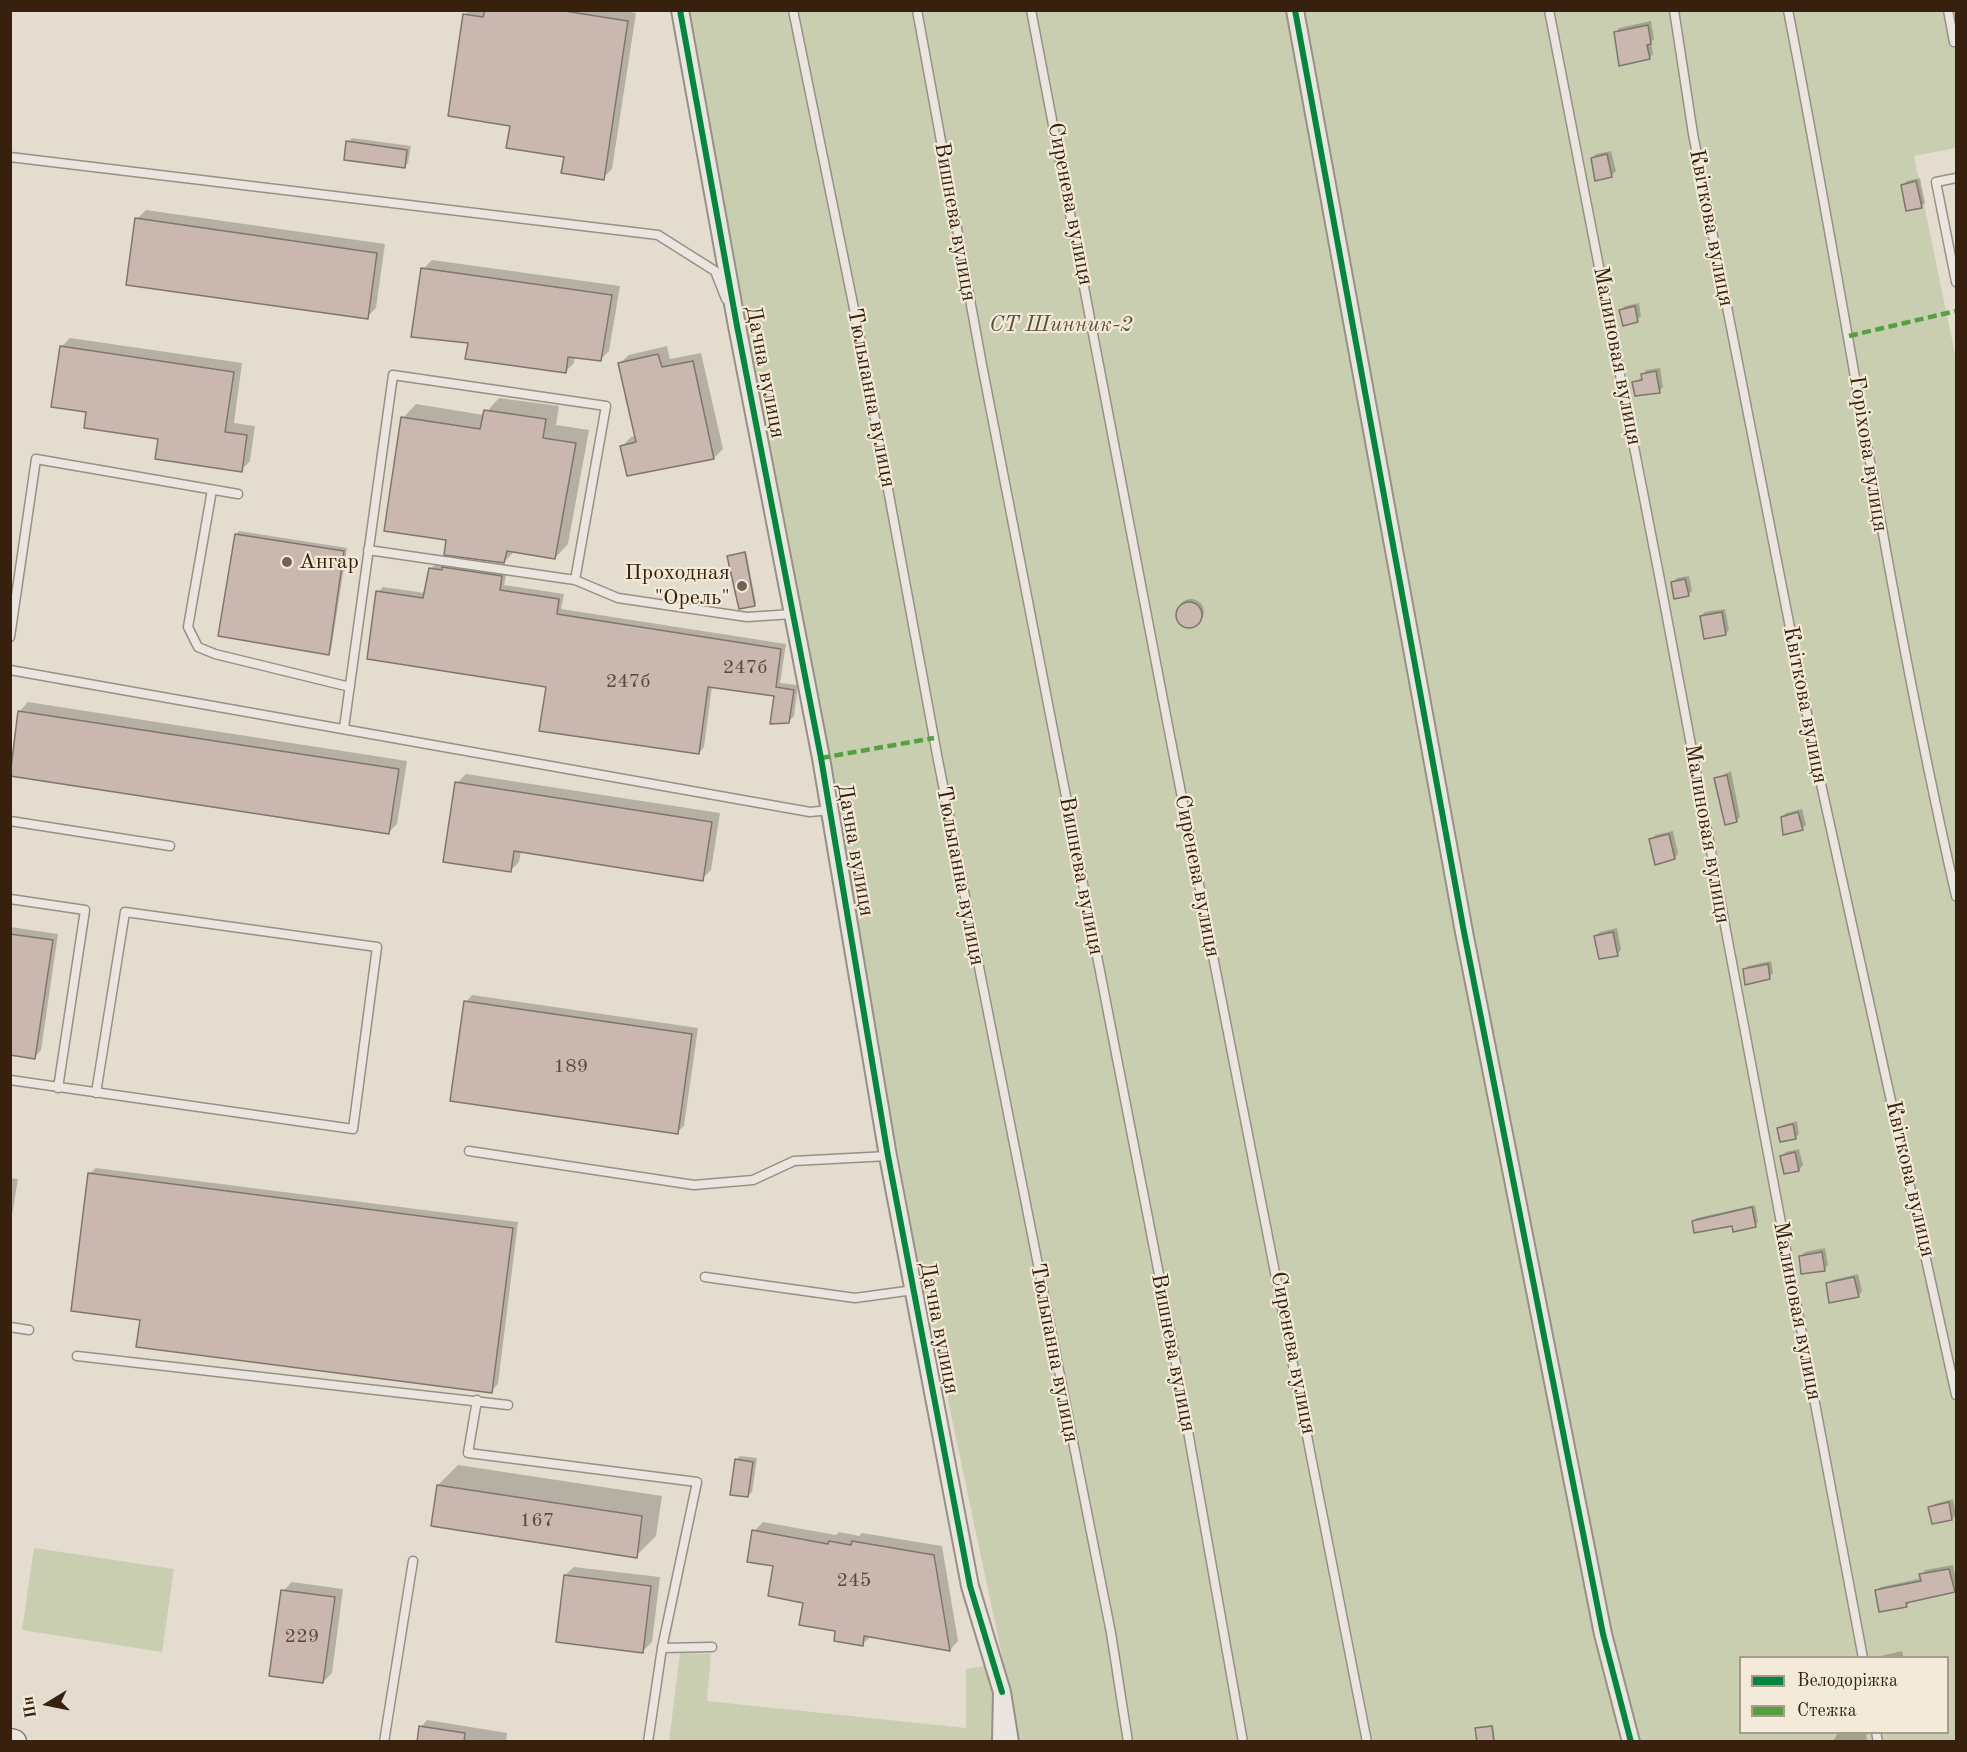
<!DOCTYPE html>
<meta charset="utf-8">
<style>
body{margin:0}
#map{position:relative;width:1967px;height:1752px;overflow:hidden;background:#e4dcce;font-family:"Old Standard TT",serif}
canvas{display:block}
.frame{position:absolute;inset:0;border:12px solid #38200f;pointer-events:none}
.legend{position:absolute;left:1739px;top:1656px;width:210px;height:78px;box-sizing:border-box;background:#f4ead9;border:2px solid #a99988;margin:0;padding:8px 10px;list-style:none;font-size:18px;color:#38200f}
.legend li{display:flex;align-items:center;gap:12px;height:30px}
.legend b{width:30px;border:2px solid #a99988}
.north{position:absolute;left:18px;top:1674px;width:60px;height:60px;-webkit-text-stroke:4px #f4ead9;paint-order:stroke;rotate:260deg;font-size:16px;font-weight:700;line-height:24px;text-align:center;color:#38200f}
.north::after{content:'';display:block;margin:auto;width:21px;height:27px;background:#38200f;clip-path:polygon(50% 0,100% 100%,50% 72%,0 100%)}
</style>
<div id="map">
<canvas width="1967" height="1752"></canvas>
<div class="frame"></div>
<ul class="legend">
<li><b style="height:8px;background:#00873e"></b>Велодоріжка</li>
<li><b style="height:8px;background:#53a23f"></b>Стежка</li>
</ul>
<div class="north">Пн</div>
</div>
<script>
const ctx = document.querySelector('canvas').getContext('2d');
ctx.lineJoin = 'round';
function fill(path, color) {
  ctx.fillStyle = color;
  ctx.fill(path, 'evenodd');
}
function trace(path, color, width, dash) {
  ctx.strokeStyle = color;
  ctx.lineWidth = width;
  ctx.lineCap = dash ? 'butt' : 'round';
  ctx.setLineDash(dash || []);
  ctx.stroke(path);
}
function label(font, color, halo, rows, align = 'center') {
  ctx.font = font + ' "Old Standard TT",serif';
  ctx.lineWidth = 4.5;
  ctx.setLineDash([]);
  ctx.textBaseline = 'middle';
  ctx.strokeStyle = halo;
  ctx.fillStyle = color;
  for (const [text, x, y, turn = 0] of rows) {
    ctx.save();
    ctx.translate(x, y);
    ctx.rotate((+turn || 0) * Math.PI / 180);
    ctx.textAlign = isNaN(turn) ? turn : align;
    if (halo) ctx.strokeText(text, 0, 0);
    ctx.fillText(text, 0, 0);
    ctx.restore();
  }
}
fill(new Path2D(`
 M681,11H1956V148L1914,156L1956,359V1741H1020L914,1240L816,707ZM1740,1658H1948V1732H1740Z
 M34,1548L174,1569L162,1652L22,1630Z
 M680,1653L711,1654L707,1701L966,1728V1669L990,1665L998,1701L992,1741L669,1742Z`), '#caceb0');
fill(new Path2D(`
 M469,10H621L636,13L612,169L603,178L512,124L465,15Z
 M1651,21L1654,39L1651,42L1653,54L1649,58L1615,33L1619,28Z
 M352,138L411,146L408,163L404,167L348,142Z
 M1611,151L1616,171L1612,175L1592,158L1596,154Z
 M1920,178L1925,203L1921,207L1902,185L1907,181Z
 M146,210L385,244L376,308L367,317L137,219Z
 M432,260L620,286L609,351L600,360L575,356L574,363L565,372L423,269Z
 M1639,303L1641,316L1637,320L1621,310L1625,306Z
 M70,338L242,363L234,423L255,426L250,461L241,470L88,411L61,347Z
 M667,346L670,359L701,353L723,449L714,458L622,446L631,437L636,436L620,363L629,355Z
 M1660,368L1663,387L1659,391L1634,382L1643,377L1646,370Z
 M499,398L559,406L556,425L589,430L568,544L555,558L515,551L504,562L448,539L403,418L416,404L484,415Z
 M239,531L347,548L331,650L328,653L236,534Z
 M746,551L756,603L755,605L729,557Z
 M449,563L507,571L504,585L564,594L561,609L786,644L780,683L798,685L794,716L789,721L776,695L712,686L704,747L699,753L548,685L378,592L383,587L425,593L430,569L436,564L446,566Z
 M1689,576L1692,591L1688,595L1673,582L1677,578Z
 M1178 612a13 13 0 1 1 26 0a13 13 0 1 1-26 0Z
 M1725,609L1729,630L1725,634L1701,616L1705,612Z
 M28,702L407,761L397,824L388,833L10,775L20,711Z
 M1731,771L1740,817L1736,821L1715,779Z
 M466,774L720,813L711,870L702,879L521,851L519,862L510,871L457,783Z
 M1802,809L1806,825L1802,829L1782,817L1786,813Z
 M1673,831L1678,854L1674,858L1651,840L1655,835Z
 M10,927L58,934L41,1050L35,1057L10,1054Z
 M1617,928L1621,950L1617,954L1595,936L1600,932Z
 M1771,961L1773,973L1769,978L1744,970L1748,966Z
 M472,995L698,1028L684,1126L677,1132L466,1002Z
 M1797,1121L1799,1134L1795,1138L1779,1129L1783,1125Z
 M1799,1149L1803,1165L1799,1170L1785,1173L1782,1156L1786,1152Z
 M96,1168L518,1222L498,1384L491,1391L142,1318L89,1174Z
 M10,1178L18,1179L10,1227Z
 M1755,1205L1758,1222L1755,1226L1693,1221L1697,1218Z
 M1825,1248L1828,1265L1824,1269L1801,1256L1805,1252Z
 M1858,1274L1862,1291L1858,1296L1828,1284L1832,1280Z
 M740,1456L757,1458L752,1492L748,1496L736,1460Z
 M458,1465L662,1496L656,1536L636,1556L438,1485Z
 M1953,1499L1956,1515L1952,1519L1930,1508L1934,1504Z
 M763,1522L836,1535L839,1532L859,1536L862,1533L942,1546L958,1641L950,1650L871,1636L862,1645L837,1630L805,1602L775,1565L754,1531Z
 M1953,1565L1956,1580L1954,1591L1910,1602L1906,1606L1877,1591L1881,1587L1922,1578L1925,1570Z
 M574,1567L660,1577L652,1642L643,1651L565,1575Z
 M292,1582L343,1589L332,1673L323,1682L283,1591Z
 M1902,1651L1904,1658H1880L1881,1656Z
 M427,1720L507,1733L506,1742H419L421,1727Z
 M1493,1725L1495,1742H1479L1477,1729Z
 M1866,1732L1867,1742H1833L1837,1734Z`), '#0003');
const building = new Path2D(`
 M485,10H558L628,21L604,180L561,173L564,157L506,148L510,126L448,116L463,14L483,17Z
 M1648,25L1651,44L1647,45L1650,59L1619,66L1614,32Z
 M346,141L407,150L405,168L344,160Z
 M1607,154L1612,177L1595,181L1591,158Z
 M1916,181L1922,208L1906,211L1901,185Z
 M135,218L377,253L368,319L126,285Z
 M421,268L612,295L601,361L568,357L566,373L465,359L468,343L411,337Z
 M1635,306L1638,322L1623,326L1619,310Z
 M60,346L234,372L225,432L247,435L242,472L155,459L158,439L84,428L86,412L51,407Z
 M658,354L662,367L693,361L714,459L627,476L620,446L636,442L618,363Z
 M1656,371L1660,393L1635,396L1632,382L1642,380L1641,374Z
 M484,410L546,419L543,438L576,443L555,559L507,551L504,563L444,555L446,540L384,531L401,417L480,429Z
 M235,534L344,551L329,655L218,636Z
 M745,552L755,606L739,609L727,556Z
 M442,567L502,576L500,590L559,599L557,614L781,649L776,687L794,690L789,723L770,724L774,696L708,687L699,754L539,731L546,687L367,659L376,591L423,598L429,568L442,570Z
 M1685,579L1689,596L1674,599L1671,582Z
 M1176 615a13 13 0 1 1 26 0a13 13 0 1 1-26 0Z
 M1722,612L1726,635L1704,639L1700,616Z
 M18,711L399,769L389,834L10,776Z
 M1727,775L1737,822L1725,825L1714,778Z
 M455,782L712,822L703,881L514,851L511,872L443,862Z
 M1798,812L1803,830L1783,835L1781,817Z
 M1669,834L1675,859L1655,865L1649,839Z
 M1613,932L1618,956L1599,959L1594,936Z
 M10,934L53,940L35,1059L10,1055Z
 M1768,964L1770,979L1745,985L1743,969Z
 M464,1001L692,1034L678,1134L450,1101Z
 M1793,1124L1796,1139L1780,1142L1777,1128Z
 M1795,1152L1799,1171L1784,1174L1780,1156Z
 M88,1173L513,1228L492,1393L136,1347L140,1320L71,1311Z
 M1752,1207L1756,1227L1733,1232L1732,1226L1694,1233L1692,1221Z
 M1822,1252L1825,1271L1801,1274L1799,1256Z
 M1854,1277L1859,1297L1829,1303L1826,1283Z
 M735,1459L753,1462L748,1497L730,1495Z
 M437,1485L642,1516L637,1558L431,1526Z
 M1949,1502L1952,1520L1932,1524L1928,1507Z
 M752,1530L828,1544L829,1541L851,1545L852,1541L934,1555L950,1651L864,1636L863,1646L834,1641L835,1631L799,1625L803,1603L768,1596L773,1566L747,1562Z
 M1949,1569L1955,1592L1906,1603L1907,1607L1879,1612L1875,1590L1921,1581L1919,1574Z
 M564,1575L651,1586L643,1653L556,1642Z
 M281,1590L335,1597L323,1683L269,1676Z
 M419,1726L465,1733L464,1742H417Z
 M1492,1726L1494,1742H1477L1475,1728Z`);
fill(building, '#cab7af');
trace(building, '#7e766c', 1.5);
const service = new Path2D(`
 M793,10L861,343L938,760L1111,1633L1128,1742
 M917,10L982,365L1172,1341L1243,1742
 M1031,10L1174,757L1367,1742
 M1549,10L1659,575L1863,1658
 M1674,10L1693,134L1819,775L1956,1395
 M1788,10C1846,306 1889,603 1956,896
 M1948,10L1954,42L1956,41
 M10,157L658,235L715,271L726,299
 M1956,178L1936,182L1956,282
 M212,490L188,627L198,647L215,654L350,687
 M368,550L575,580L618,598L747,617L793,614
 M10,637L36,459L238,494
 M10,670L810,812L830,810
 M344,728L393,375L606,406L575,580
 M10,821L170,846
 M10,899L85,910L58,1088
 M10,1080L353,1129L377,947L125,912L96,1093
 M469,1151L694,1185L753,1180L794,1161L888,1156
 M705,1277L855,1298L914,1290
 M10,1327L29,1330
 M77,1356L508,1405
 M477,1400L468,1453L697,1482L662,1648L648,1742
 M662,1648L712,1647
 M1876,1732L1878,1742
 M384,1742L413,1561`);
const minor = new Path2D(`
 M680,10L737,326L821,758L888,1156L970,1586L1002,1692
 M1295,10L1464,932L1603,1634L1631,1742
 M1001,1742L1002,1692L1010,1742`);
const secondary = new Path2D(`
 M10,1741L14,1742`);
trace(service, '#979085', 11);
trace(minor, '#979085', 20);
trace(secondary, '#7e766c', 27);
trace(service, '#eae6df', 8);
trace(minor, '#eae6df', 16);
trace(secondary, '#eae6df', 24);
trace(new Path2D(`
 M1849,336L1956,311
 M821,758L934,738`), '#53a23f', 4.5, [9, 4.5]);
trace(new Path2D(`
 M680,10L737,326L821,758L888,1156L970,1586L1002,1692
 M1295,10L1464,932L1603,1634L1631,1742`), '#00873e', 6);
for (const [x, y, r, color] of [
 [287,562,6,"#746252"],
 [742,586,6,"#746252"]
]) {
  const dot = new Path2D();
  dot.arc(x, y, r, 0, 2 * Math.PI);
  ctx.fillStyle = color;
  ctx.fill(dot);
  trace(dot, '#f4ead9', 2);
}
label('20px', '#5c4637', null, [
 ["247б",745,668],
 ["247б",628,682],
 ["189",571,1067],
 ["167",537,1521],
 ["245",854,1581],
 ["229",302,1637]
]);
label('22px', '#38200f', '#f4ead9', [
 ["Сиренева вулиця",1070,204,79],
 ["Вишнева вулиця",955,222,80],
 ["Квіткова вулиця",1711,228,79],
 ["Малиновая вулиця",1617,356,79],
 ["Дачна вулиця",765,372,79],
 ["Тюльпанна вулиця",871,398,79],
 ["Горіхова вулиця",1868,454,81],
 ["Квіткова вулиця",1805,705,79],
 ["Малиновая вулиця",1707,834,80],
 ["Дачна вулиця",855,850,80],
 ["Тюльпанна вулиця",960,876,79],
 ["Вишнева вулиця",1081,876,79],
 ["Сиренева вулиця",1197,876,79],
 ["Квіткова вулиця",1910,1179,77],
 ["Малиновая вулиця",1797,1311,79],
 ["Дачна вулиця",939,1328,79],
 ["Тюльпанна вулиця",1054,1353,79],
 ["Вишнева вулиця",1173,1353,79],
 ["Сиренева вулиця",1293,1353,79]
]);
label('italic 22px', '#5d5138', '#f4ead9', [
 ["СТ Шинник-2",1061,325]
]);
label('22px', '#38200f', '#f4ead9', [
 ["Ангар",299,562],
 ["Проходная",730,573,"right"],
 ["\"Орель\"",730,598,"right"]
], 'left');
</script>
